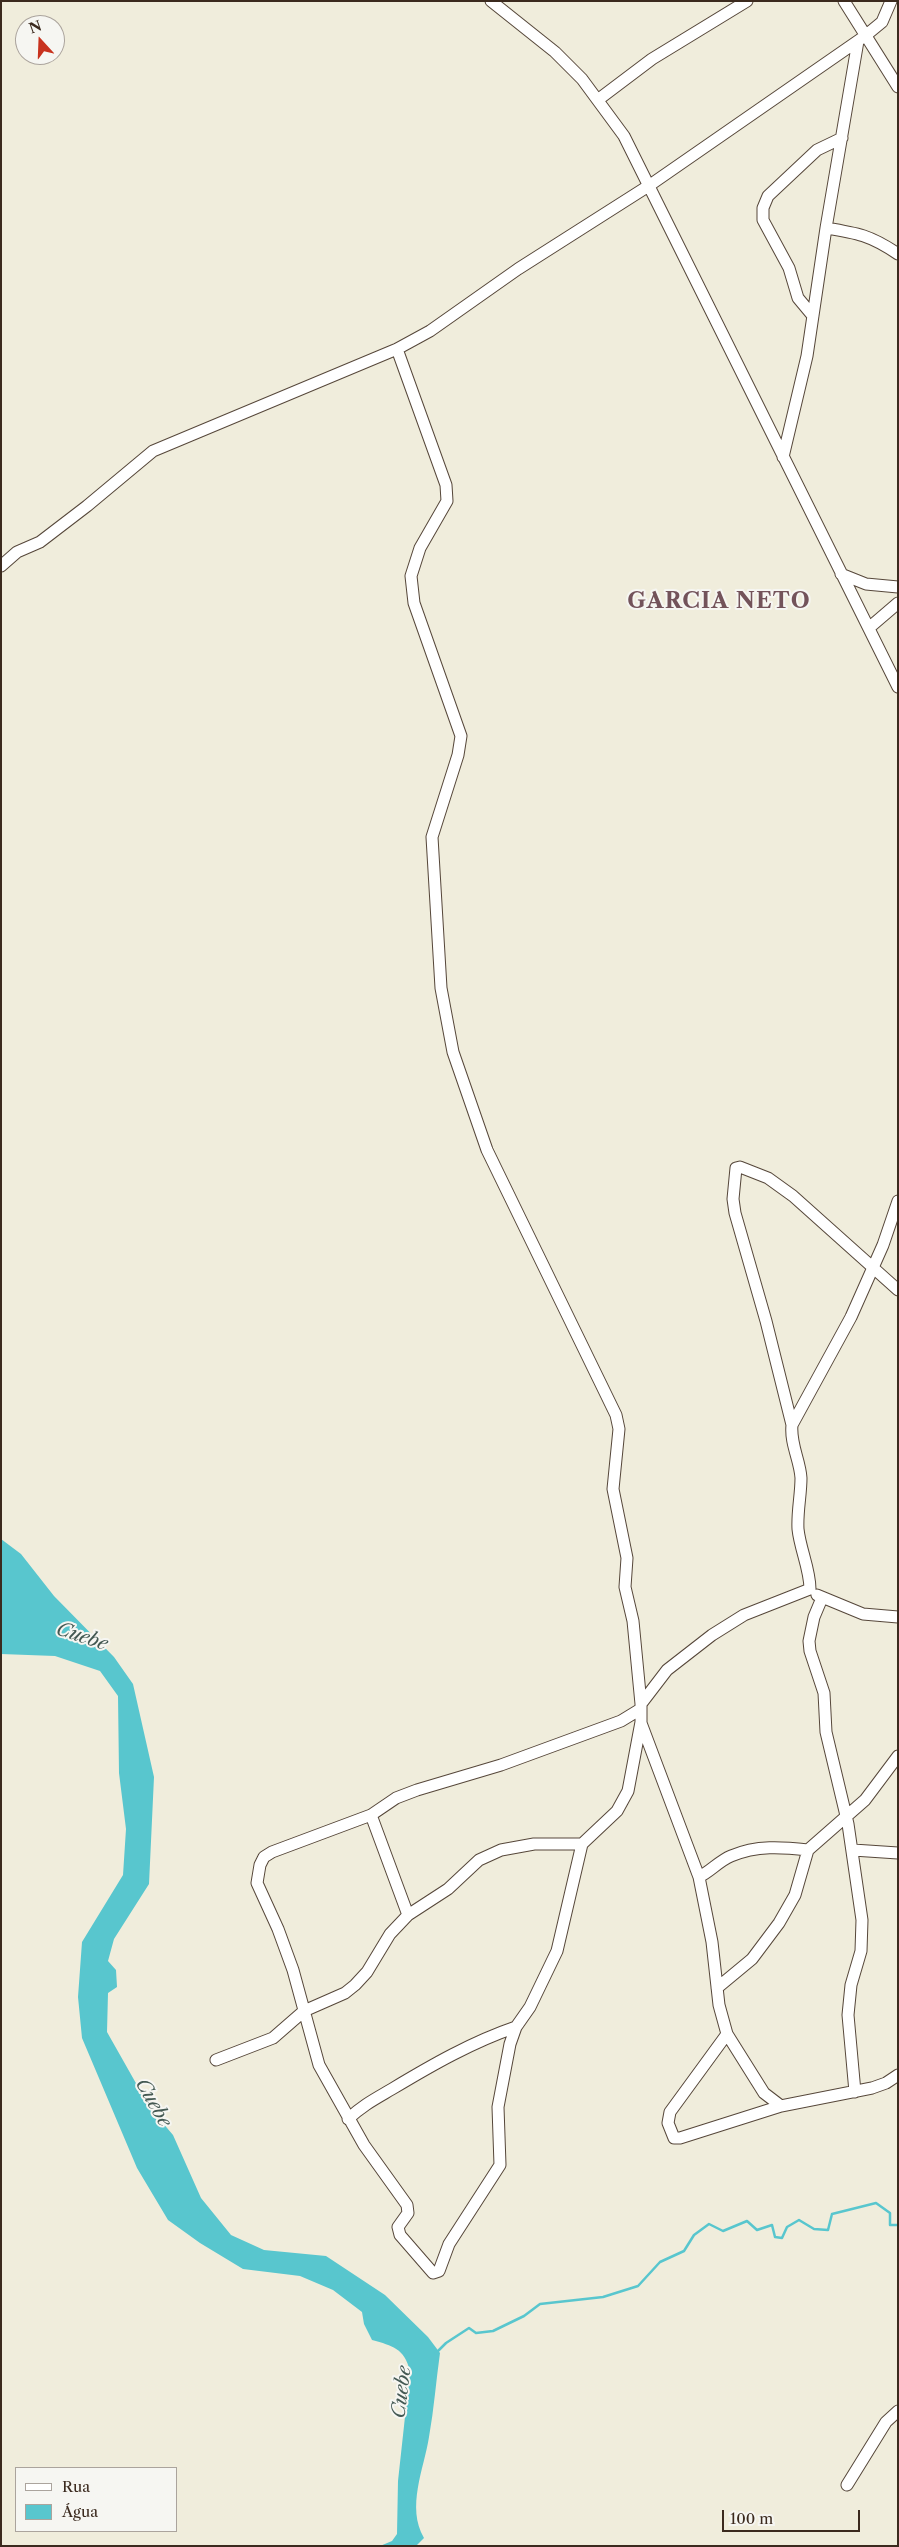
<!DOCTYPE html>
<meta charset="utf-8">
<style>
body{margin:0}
#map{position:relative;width:899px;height:2547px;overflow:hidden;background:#f0eddc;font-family:"Libre Caslon Text",serif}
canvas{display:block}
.frame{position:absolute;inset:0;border:2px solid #3b2a1e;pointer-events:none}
.legend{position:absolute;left:15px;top:2467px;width:162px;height:65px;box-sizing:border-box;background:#f6f6f2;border:1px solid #aba49d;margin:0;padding:6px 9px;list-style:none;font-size:15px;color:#3b2a1e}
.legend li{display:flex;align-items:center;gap:10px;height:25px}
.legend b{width:25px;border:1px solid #aba49d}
.north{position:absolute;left:15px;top:15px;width:50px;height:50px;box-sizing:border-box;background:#f6f6f2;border:1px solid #aba49d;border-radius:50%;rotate:340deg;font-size:14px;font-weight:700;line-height:20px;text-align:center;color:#3b2a1e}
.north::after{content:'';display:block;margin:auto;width:18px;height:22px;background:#c8321e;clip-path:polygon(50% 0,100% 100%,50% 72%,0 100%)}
.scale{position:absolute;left:722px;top:2510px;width:138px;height:22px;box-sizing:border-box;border:2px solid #3b2a1e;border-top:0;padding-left:6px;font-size:15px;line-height:18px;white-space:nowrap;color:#3b2a1e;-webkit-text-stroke:4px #f6f6f2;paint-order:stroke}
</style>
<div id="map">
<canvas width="899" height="2547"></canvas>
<div class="frame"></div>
<ul class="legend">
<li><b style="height:6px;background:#fff"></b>Rua</li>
<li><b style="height:14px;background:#58c6ce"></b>Água</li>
</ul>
<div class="north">N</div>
<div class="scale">100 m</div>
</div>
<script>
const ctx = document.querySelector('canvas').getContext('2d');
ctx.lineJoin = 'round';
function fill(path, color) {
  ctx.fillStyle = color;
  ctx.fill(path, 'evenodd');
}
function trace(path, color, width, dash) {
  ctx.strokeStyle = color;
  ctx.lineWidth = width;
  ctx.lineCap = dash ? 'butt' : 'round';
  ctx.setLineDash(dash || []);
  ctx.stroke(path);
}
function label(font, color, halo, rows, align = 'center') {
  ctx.font = font + ' "Libre Caslon Text",serif';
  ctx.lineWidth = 4;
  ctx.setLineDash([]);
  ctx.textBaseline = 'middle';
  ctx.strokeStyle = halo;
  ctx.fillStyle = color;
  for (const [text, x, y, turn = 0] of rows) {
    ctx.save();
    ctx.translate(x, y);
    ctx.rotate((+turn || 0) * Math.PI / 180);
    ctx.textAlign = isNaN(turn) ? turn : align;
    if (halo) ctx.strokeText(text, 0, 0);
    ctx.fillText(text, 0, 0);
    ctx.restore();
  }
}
fill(new Path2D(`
 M1,1539L21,1554L54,1596L114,1657L133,1684L154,1777L149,1884L114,1939L108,1961L116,1970L117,1987L108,1993L107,2032L150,2108L173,2135L201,2198L231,2235L264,2250L326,2256L385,2295L428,2337L440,2353C436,2381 434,2409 429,2437C424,2469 406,2507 424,2538L416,2546H380L392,2541L397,2534L398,2481L410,2371C404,2348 393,2346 372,2340L364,2324L362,2312L333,2290L300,2276L243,2269L200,2243L168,2220L137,2168L82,2038L78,1997L82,1942L123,1875L126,1829L119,1773L118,1696L100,1671L55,1656L1,1654Z`), '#58c6ce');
trace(new Path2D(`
 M436,2353L446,2343L469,2328L476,2333L493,2331L524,2316L540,2304L603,2297L638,2286L660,2262L684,2251L694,2235L709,2224L723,2231L747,2221L757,2230L772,2225L775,2237L782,2238L787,2227L799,2220L814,2229L828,2230L832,2214L876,2203L890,2213V2225H898`), '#58c6ce', 2.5);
const street = new Path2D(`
 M491,1L555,52L582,79L624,136L898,687
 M844,1L898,87
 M599,99L652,59L747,1
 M826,228C857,233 870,235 898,254
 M813,316L798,298L789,268L763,220V208L768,196L817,150L842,138
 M397,349L446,485L447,501L420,548L411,576L414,603L461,736L458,755L432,837L441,988L453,1052L487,1150L616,1415L619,1429L613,1489L627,1558L625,1587L633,1621L641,1704
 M783,457L807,356L826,228L858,41
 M1,566L17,552L40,542L87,506L153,451L397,349L430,331L518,269L650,185L865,36L882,22L891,1
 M841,574L866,584L898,587
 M870,627L898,603
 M792,1425L766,1321L735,1213L733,1199L736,1168L740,1167L768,1178L793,1196L898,1290
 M810,1589C810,1569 800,1549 798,1529C797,1512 801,1495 801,1478C800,1460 790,1444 792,1425L851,1317L883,1245L898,1201
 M817,1595L863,1614L898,1617
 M822,1598L814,1617L809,1641L810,1651L824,1693L826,1732L848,1824L862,1920L861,1951L851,1985L848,2015L855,2092
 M639,1710L621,1721L501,1765L417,1790L396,1798L371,1815L272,1852L264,1857L260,1865L257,1883L278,1929L293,1970L319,2065L364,2145L407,2205L408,2213L398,2227L400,2235L433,2273L439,2271L449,2244L500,2165L498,2107L510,2044L516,2027L530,2007L557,1951L582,1844L617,1811L628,1791L641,1722V1704L667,1670L712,1635L744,1615L810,1589
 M641,1723L699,1877L712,1942L719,2005L727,2034L764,2093L781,2106
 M371,1815L408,1915
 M853,1850L898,1853
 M699,1877C711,1871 719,1861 731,1856C757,1845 782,1847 808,1850
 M717,1988L752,1959L779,1923L795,1895L808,1850L865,1800L898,1756
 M727,2034L670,2112L668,2123L674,2138H680L781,2106L872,2088L886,2083L898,2075
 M216,2060L273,2038L304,2011L345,1993L355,1985L367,1972L390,1934L408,1915L448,1889L479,1860L501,1850L534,1844H582
 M348,2119C363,2105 375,2099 392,2089C432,2065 472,2042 516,2027
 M847,2485L886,2422L898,2411`);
trace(street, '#56473a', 13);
trace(street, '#fff', 11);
label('italic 19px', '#445953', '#f6f6f2', [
 ["Cuebe",82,1637,18],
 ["Cuebe",153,2103,60],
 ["Cuebe",402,2392,-83]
]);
ctx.letterSpacing = '1px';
label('bold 22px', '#73535a', '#f6f6f2', [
 ["GARCIA NETO",719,602]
]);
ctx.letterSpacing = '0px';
</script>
